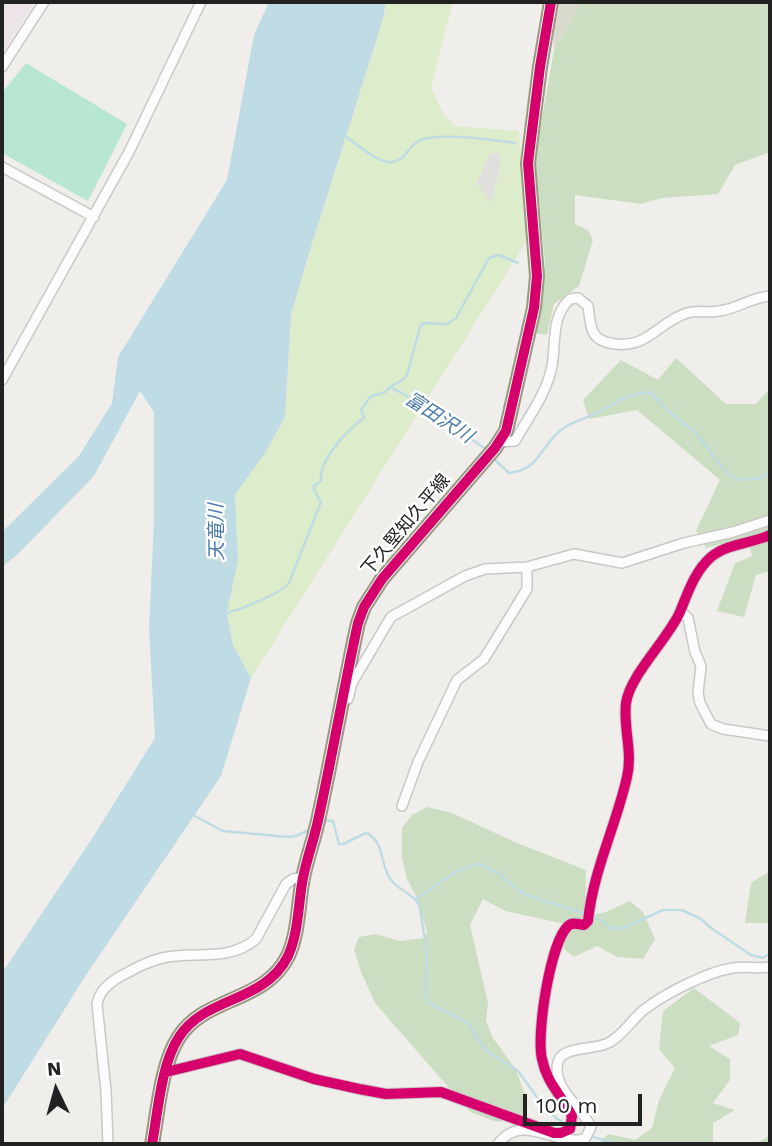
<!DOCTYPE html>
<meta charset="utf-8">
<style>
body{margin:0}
#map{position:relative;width:772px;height:1146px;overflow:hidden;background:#f0eeeb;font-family:"Work Sans",sans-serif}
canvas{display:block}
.frame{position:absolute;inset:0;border:4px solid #222;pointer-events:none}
.north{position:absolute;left:21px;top:1055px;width:70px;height:70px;-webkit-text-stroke:5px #fff;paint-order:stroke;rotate:355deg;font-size:19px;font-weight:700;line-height:28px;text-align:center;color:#222}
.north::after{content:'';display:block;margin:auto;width:24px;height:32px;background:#222;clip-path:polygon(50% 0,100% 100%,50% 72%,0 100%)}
.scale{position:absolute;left:523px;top:1094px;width:119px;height:32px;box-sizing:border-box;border:4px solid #222;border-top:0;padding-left:9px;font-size:21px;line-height:24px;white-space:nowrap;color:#222;-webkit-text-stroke:5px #fff;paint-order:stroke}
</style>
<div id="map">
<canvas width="772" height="1146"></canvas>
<div class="frame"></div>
<div class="north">N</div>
<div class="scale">100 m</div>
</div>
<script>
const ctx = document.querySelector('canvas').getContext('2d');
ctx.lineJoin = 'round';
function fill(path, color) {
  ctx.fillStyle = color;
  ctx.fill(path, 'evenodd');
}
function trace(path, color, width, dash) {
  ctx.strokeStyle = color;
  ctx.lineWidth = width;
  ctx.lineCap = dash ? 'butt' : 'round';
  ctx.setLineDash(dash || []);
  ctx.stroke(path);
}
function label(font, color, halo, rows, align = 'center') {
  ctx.font = font + ' "Work Sans","Noto Sans JP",sans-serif';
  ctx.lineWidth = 5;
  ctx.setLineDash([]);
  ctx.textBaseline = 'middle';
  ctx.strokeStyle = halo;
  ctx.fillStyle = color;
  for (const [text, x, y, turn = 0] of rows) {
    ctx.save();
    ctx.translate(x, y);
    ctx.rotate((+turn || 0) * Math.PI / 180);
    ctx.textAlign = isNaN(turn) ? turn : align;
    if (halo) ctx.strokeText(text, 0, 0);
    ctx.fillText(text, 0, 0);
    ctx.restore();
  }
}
fill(new Path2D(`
 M2,2H35L2,53Z`), '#ede4e9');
fill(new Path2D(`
 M559,2H582L554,50L553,29Z`), '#d9d9cd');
fill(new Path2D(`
 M386,2H453L431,88L442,111L455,126L519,131L527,241L251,678L233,645L227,613L238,560L235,495L265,453L285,417L291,315L306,263L383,19Z`), '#ddeccb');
fill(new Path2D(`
 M582,2H770V152L735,165L718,194L662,198L641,204L575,195V224L588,230L593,240L579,286L554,304L547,335L535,333L545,263L535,159L554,50Z
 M676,358L726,404H756L770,388V571L756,575L744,617L717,611L735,563L752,556L748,537L706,548L696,531L720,480L637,410L589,419L583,400L621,360L658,380Z
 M427,807L452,813L517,843L586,870L585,916L606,912L630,901L643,912L655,939L643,959L617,957L597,946L574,957L564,949L565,924L505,911L483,899L470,925L488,1003L486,1021L493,1038L515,1068L525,1094L524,1116L497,1122L470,1112L375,1003L361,972L354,949L359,937L376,934L400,941L424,938L427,933L418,900L407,879L402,858V828L412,815Z
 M770,871V923H745L751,883Z
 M694,988L740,1023L738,1035L709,1046L730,1059V1080L713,1103L735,1110L713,1123V1142L756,1144L770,1135V1144H599L608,1134L635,1140L652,1128L659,1100L675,1068L659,1049L663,1011Z`), '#cbdec1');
fill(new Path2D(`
 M26,63L127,124L88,201L2,153V93Z`), '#b7e6d2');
fill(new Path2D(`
 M496,152L500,155V167L491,203L477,183L489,155Z`), '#e0dfde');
fill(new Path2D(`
 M269,2H386L383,19L306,263L291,315L285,417L265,453L235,495L238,560L227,613L233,645L251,678L221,776L86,975L2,1109V973L93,837L155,738L149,628L154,521V412L140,391L94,476L18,554L2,567V532L79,456L112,403L118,357L227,180L254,35Z`), '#bfdbe3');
trace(new Path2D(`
 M344,135C355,143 379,164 392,162C404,161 408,148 417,142C434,131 494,140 515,143
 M390,387L404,379L408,372L420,327L424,323L447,324L456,318L489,258L499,255L518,263
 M493,458L509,473C540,470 540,446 561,430C571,422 583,419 595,414C618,403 622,395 650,392L676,418L693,430L728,474L739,480L762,478L770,472
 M224,615C231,610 238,611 245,607C259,600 278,595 289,583L321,502L314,490V486L321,481C318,461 348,429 364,418L361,410L370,397L385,392L390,387L424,405L487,450
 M193,815L223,831L288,837L296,836L307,831
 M324,820L333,821L339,844H343L366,833C384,841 380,861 389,877C395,889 411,892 419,904L427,952L426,994L429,1003L467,1022L486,1050L518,1071L542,1104L557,1119L566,1124
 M416,899L459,870L479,864L498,873L524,894L598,918L610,928H624L663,910H682L701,919L711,928L751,955L763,958L770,953
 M594,1137L616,1144`), '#bfdbe3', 2.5);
const street = new Path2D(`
 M2,67L44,2
 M2,167L94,217
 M2,380L129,152L201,2
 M500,442L515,441C528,418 547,393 552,366C556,343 551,316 570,299L578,298L588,306C591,327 589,341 615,344C649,348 658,322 687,313C697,310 709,313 719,311C737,309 752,297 770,296
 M680,611L688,618L695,652L701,666L698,693L700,703L711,724L723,729L770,736
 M348,699L352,683L391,617L465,576L485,569L527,567L574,554L622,563L684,543L733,532L770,520
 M402,806L418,762L457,680L484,659L527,589V567
 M166,1072L240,1054L314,1079L359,1089L386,1094L441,1092L554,1133H561L570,1129L572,1116C561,1094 547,1084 542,1059C536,1035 550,943 568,926C572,922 578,924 584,925L588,921C593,871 616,826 627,777C633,752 623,728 626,703C630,675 668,639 680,612C688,592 695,571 711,557C728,543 751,544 770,535
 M108,1144L106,1091L97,1004C100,990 109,983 121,976C136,968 150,960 167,957C197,952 231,961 256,939L286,884L293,879L304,877
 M498,1144C523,1112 553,1146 585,1139L591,1127C582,1107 551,1088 558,1062C563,1045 595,1051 610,1042C624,1034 633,1018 645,1009C666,993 707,972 733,968C745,966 758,969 770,967`);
const secondary = new Path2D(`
 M152,1144C158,1112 161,1064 179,1037C205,996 265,1003 288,956C299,932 298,903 303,878C307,857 315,837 319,816C333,752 344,687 358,623L364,607L382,579L495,448L506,431L534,308L537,276L528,163L540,67L551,2`);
trace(street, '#c9c8c7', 12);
trace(secondary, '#999a82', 16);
trace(street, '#fdfcfc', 9);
trace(secondary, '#f4f4ed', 12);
trace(new Path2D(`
 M166,1072L240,1054L314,1079L359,1089L386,1094L441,1092L554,1133H561L570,1129L572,1116C561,1094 547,1084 542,1059C536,1035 550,943 568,926C572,922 578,924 584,925L588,921C593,871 616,826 627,777C633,752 623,728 626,703C630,675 668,639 680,612C688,592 695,571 711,557C728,543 751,544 770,535
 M152,1144C158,1112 161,1064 179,1037C205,996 265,1003 288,956C299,932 298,903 303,878C307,857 315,837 319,816C333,752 344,687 358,623L364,607L382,579L495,448L506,431L534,308L537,276L528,163L540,67L551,2`), '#d6006c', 10);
label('18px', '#222', '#fff', [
 ["下久堅知久平線",406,525,-50]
]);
label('italic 19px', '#4a7aab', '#fff', [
 ["富田沢川",439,418,33],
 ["天竜川",217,532,-91]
]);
</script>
